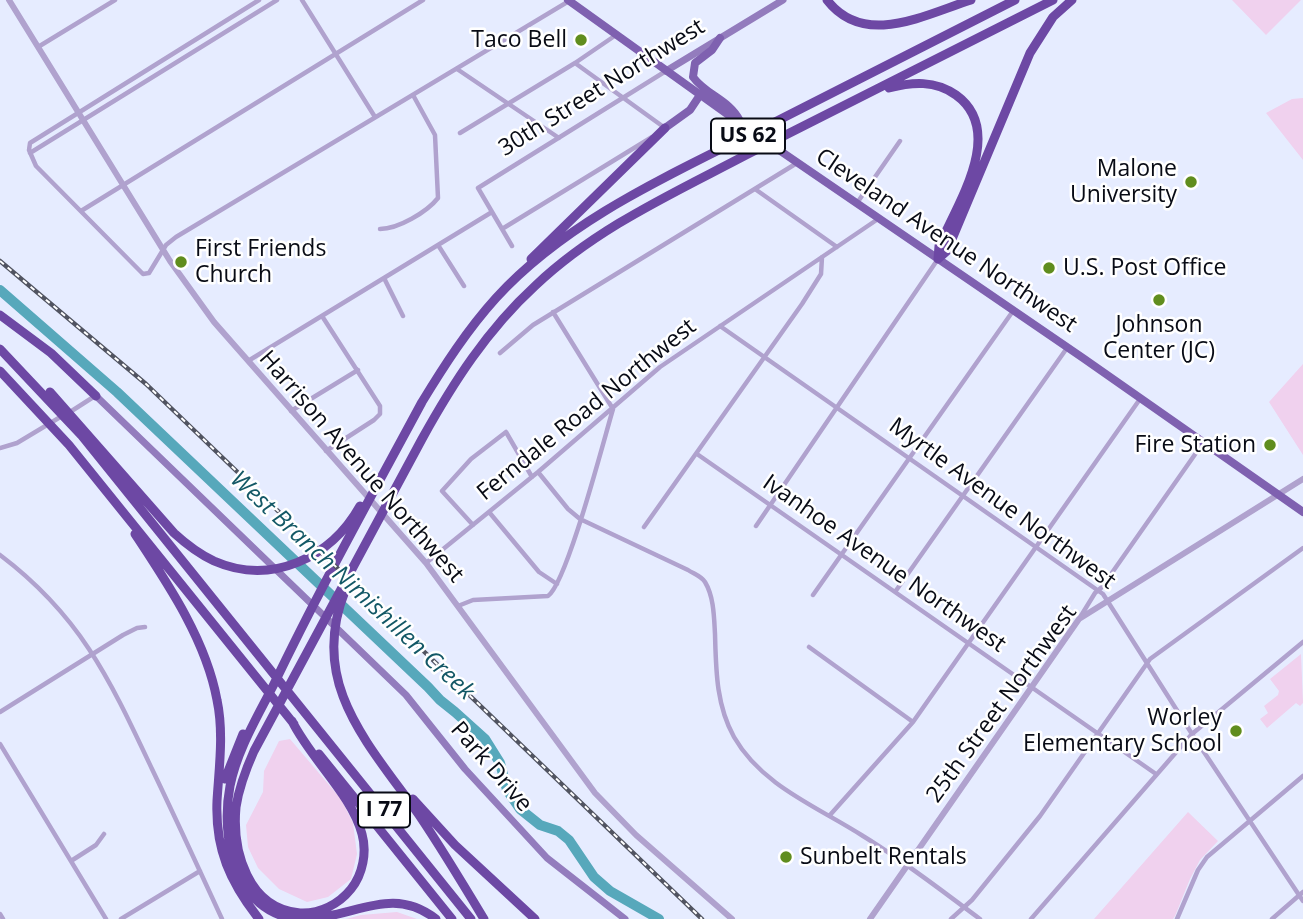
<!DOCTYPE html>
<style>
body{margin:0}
canvas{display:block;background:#e6ecff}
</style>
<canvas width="1303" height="919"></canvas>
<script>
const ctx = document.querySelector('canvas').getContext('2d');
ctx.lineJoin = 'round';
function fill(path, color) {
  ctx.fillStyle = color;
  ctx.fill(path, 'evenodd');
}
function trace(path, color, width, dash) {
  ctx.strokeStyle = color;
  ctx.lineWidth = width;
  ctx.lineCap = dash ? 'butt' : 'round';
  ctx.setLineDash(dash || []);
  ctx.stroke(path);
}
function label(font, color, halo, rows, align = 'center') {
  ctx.font = font + ' "Open Sans",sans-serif';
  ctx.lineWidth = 5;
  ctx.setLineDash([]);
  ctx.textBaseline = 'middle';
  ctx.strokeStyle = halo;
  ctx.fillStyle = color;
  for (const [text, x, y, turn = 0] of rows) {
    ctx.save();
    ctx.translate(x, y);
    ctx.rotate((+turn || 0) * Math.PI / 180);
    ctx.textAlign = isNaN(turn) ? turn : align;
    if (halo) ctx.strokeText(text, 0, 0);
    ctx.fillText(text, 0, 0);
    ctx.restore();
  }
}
fill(new Path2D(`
 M1232,0H1301L1266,35Z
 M1303,98V160L1266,113L1292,99Z
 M1303,364V455L1269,402Z
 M1301,654L1303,703L1300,706L1296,703L1267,728L1260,719L1268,713L1264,706L1278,695L1279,691L1270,679Z
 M290,739L341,799L353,823L357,854L351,879L328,897L307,902L279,889L258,868L248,847L246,825L263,792L264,771L279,741Z
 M1188,812L1218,841L1200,860L1190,879L1175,916L1173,919H1094Z
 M397,912L417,919H346L361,915Z`), '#f0d1ee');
trace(new Path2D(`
 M0,290L117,392L428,687L440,700L455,712L485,739L500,763L507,790L520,809L540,825L558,831L569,840L594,877L610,891L659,919`), '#57a8bb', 10);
trace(new Path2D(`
 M259,0L30,143L29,150L36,166L143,274L149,273L166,245L176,237L569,1
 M302,0L375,117
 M38,47L115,0
 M575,63L665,128
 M457,69L559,138
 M460,133L575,63L616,35
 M30,153L277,0
 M755,189L837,247
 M857,203L900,141
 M81,211L423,0
 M380,229C398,229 427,212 438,198L435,135L413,95
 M502,229L652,137
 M438,245L464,286
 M512,246L478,188L666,71
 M384,278L403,316
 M322,316L380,406V414L374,420L326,451
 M720,326L1103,594L1192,734L1303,901
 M500,353L533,325L797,163
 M248,361L492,212
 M291,411L358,370
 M70,412L95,396
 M0,448L17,443L62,416
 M697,454L1156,774
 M538,472L568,509L580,519L688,570C694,574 701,576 705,582C714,597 714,617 715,634C716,669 716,705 734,737C762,786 818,807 863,836C904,861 942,891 980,919
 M489,512L539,572L557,584
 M473,525L442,491L471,459L506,432L532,477
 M756,526L938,259
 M644,527L802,304L821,274L822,257
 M0,555C81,616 110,680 152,769C176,819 199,869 222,919
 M426,563L538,472L660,367L878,219
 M895,592L1067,348
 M813,595L1013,311
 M458,606L473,600L548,596C567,583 604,439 613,409L553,312
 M1079,619L1095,593L1102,587L1203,443
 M809,647L913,722
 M0,712L123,635L137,628L145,627
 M0,744L106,919
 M830,815L913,722L1140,399
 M71,861L96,845L104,834
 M0,914L3,919
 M121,919L200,871
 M951,919L972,900L1040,816L1150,659L1303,548
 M1031,919L1192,734L1303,642
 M1177,919L1198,870L1207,857L1303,776
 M1272,919L1303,892`), '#b0a2ce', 4.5);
trace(new Path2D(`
 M9,0L170,261L214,322L426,563L595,793L636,835L732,919
 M870,919L1079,619L1303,479`), '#b0a2ce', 6);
trace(new Path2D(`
 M666,71L783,0
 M96,396L406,695L465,769L547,858L625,919`), '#937cbd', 7);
trace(new Path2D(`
 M568,0L741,124L1083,358L1303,512
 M720,38L712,50L695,63L693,77C706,95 730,100 740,121
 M665,128L690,110L700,95`), '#7f61b0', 8);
trace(new Path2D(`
 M827,0C864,48 924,15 971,0
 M889,88C912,82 935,80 956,95C1006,131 958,203 939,246L938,259
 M531,259L665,128
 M938,259L947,251L1030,53L1053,17L1072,0
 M0,315L51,353L96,396
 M0,349L82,436L471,919
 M0,371L69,445L294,724
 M50,392L174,533C186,544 199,554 214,561C271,586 331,558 360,506
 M135,534C168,584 206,640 217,700C224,733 219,768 217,801C215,849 230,882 259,919
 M345,591C308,684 369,744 419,815C442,849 463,884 484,919
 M292,721C310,758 352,795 362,834C367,852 363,874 351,889C339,904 320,914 300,913C248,909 232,851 236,807C239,787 246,769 254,751L422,439C453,383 487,330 535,286C596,228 672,194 746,155C848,103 951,52 1053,0
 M319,754L452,919
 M225,779L243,734
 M413,799L455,845L535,919
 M299,919C235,914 220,838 230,786C237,750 258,716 274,684C320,588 372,495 422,402C444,366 467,330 496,298C570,217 677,172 773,123C854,82 934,41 1015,0
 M305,919C354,918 391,884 436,919`), '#6d48a4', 9);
const rail = new Path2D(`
 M0,261L146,384L702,919`);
trace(rail, '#515461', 4.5);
trace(rail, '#fff', 2, [5]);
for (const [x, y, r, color] of [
 [581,40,7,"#608d1e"],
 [1191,182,7,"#608d1e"],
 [181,262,7,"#608d1e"],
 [1049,268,7,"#608d1e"],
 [1159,300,7,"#608d1e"],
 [1270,445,7,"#608d1e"],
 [1236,731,7,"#608d1e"],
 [786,857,7,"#608d1e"]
]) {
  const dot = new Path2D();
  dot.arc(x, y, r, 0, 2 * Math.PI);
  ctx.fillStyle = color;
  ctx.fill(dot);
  trace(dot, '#fff', 2.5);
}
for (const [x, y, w] of [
 [748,136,74],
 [384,810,52]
]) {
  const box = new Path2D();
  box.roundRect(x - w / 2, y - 17.5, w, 35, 5);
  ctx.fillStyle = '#fff';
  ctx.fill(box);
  trace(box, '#080b15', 2);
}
label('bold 21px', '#080b15', null, [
 ["US 62",748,136],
 ["I 77",384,810]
]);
label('23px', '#080b15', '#fff', [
 ["Taco Bell",567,40],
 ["Malone",1177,169],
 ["University",1177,195],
 ["First Friends",195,249,"left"],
 ["Church",195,275,"left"],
 ["U.S. Post Office",1063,268,"left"],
 ["Johnson",1159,325,"center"],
 ["Center (JC)",1159,351,"center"],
 ["Fire Station",1256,445],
 ["Worley",1222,718],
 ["Elementary School",1222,744],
 ["Sunbelt Rentals",800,857,"left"]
], 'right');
label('23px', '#080b15', '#fff', [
 ["30th Street Northwest",602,88,-32],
 ["Cleveland Avenue Northwest",946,241,34],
 ["Ferndale Road Northwest",587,410,-39],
 ["Harrison Avenue Northwest",361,467,49],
 ["Myrtle Avenue Northwest",1002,504,36],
 ["Ivanhoe Avenue Northwest",884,564,35],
 ["25th Street Northwest",1002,704,-54],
 ["Park Drive",491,767,49]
]);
label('italic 24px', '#135866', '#fff', [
 ["West Branch Nimishillen Creek",352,586,43]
]);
</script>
